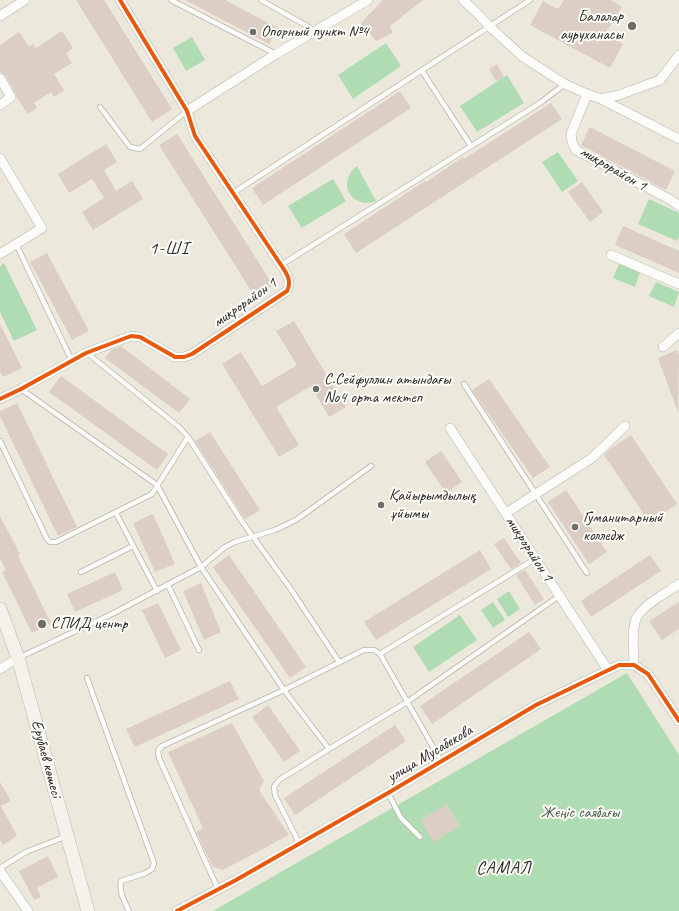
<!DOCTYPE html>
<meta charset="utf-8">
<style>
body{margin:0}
canvas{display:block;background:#ece8dc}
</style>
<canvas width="679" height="911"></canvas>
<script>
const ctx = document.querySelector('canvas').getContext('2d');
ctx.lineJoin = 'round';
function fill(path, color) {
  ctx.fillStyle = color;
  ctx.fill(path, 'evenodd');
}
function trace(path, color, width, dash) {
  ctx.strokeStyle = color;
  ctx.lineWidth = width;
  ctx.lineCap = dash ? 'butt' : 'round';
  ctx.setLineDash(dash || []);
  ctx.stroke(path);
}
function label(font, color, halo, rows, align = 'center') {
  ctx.font = font + ' Caveat,sans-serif';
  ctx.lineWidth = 4;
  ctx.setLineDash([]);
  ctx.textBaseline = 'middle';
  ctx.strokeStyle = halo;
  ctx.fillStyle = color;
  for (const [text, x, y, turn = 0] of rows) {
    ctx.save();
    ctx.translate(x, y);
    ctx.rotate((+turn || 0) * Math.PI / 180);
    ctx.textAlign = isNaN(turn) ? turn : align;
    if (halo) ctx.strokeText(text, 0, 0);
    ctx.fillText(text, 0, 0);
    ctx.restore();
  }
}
fill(new Path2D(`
 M192,37L205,60L186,71L173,48Z
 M386,43L401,66L353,99L338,75Z
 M507,75L524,103L477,132L460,106Z
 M558,152L578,181L562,192L542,162Z
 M357,166L376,201C351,210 336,182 357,166Z
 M333,179L346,201L302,228L288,206Z
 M649,199L679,213V237L677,241L638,224Z
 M4,263L37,330L14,341L0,312V266Z
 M619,264L640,272L635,287L613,278Z
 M656,282L679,292L674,307L649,296Z
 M509,591L520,609L508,617L497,599Z
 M493,602L505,620L493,628L481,610Z
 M460,615L477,640L429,672L413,647Z
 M627,673L679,755V911H213Z`), '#b0dcb4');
fill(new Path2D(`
 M76,0H104L172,109L152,122Z
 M185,0H225L278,28L269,44Z
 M383,0H423L390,26L393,33L376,41L361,23Z
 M564,0H611L622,7L605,34L623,44L610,68L530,25L543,1L558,9Z
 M62,31L73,48L66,53L72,63L54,74L64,90L54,97L51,92L34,103L37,108L28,114L17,98L16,94L5,75L0,72V45L19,32L29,47L33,44L36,48Z
 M497,64L504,77L496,81L489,69Z
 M400,91L411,108L263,205L252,188Z
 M551,103L562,119L356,253L344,234L425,181L426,182L463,157L464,159Z
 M590,127L675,171L666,190L581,145Z
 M177,134L273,285L255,297L159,145Z
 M106,144L117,162L104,170L116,191L132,181L143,199L93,230L82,212L104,198L92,179L69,193L58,174Z
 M582,182L603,212L590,222L568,192Z
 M623,226L679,251V273L615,245Z
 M47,253L89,331L72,340L30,262Z
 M294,321L346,407L329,417L311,386L276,407L299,445L279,457L222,364L241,352L262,386L297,365L276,331Z
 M0,324L22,368L3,377L0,371Z
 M121,346L190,399L179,413L105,358L111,350Z
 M677,350L679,355L678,412L658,358Z
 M61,376L168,454L157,470L49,392Z
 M489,379L550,467L533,478L472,390Z
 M17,403L77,527L58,536L0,416V411Z
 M210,432L260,510L245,519L195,441Z
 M631,435L677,504L650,523L604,455L610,449Z
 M441,451L462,482L446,493L425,462Z
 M566,490L607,552L589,564L548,502Z
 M153,514L175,564L155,572L133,523Z
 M0,516L20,554L18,556L51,623L32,633L2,572L6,570L0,558Z
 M504,538L521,563L511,569L494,544Z
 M480,550L491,569L376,640L364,622Z
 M229,555L306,667L290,678L213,567Z
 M650,555L661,571L591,617L581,601Z
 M525,570L544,599L535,605L516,575Z
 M115,572L123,590L75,612L67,594Z
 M201,583L221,632L204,640L183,591Z
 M679,602V629L662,640L649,621Z
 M158,603L181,650L165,658L142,610Z
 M529,632L541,649L432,724L420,706Z
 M230,681L239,699L135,747L126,729Z
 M268,705L300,751L284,762L252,717Z
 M232,723L264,781L259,790L289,835L223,870L213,867L197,834L196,832L203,828L168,752Z
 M395,725L406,741L295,815L284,798Z
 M0,782L11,801L1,806L17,836L3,845L0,840Z
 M447,804L460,826L433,842L421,820Z
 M48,856L58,877L37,888L41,897L34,900L19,871Z`), '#ddcec5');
const lane = new Path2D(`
 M171,0L276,54
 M261,0L314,30
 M422,71L471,146
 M100,107L130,147L140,149L187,111
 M233,193L530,0
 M16,244L72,361
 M281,265L540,103L565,84
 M87,353L179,427L188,437L243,523L290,588L339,662
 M464,384L587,573
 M21,389L157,485
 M0,441L47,539L50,542H56L152,494L188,437
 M157,485L201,567L284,690L329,749L279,780L274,787L275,795L299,843
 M116,513L157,591
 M81,572L133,546
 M168,585L199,650
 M380,654L535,559
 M18,658L110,615L201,567L225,547L235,542L275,530L296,520L371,466
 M87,678L154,863L152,869L146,873L121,881C119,892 124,901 129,911
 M329,749L407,702L559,596
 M388,793L401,818L420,837
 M0,868L26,852L67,836
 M218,889L159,758L158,751L162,746L284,690L364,650H374L380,654L441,761`);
const street = new Path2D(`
 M463,0L480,16L490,27L523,57L565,84L587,94L601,99L679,139
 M0,16L25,0
 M0,78L11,97L0,105
 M587,94L571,134L572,142L576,150L671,200L679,206
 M601,99L619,95L660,80L679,55
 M187,111L276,54L368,0
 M0,158L42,228L0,254
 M611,255L679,284
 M663,347L679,333
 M0,399L21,389L86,353L131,336L140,337L175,357H184L192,354L287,291C292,281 287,274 281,265L195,136L187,111L120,0
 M450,428L608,670
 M506,513L592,458L625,426
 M634,665C634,651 631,632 636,619C641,606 668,592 679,584
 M0,669L18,658
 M0,871L28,911
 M177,911L236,880L388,793L536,705L619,665H634L648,674L679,721`);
const secondary = new Path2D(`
 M0,609L18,658L88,911`);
trace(lane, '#b6b4ac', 6);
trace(street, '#b6b4ac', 10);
trace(secondary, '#b6b4ac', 14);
trace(lane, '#fcfcfa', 4.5);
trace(street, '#fcfcfa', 9);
trace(secondary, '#f5f1eb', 13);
trace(new Path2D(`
 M0,399L21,389L86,353L131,336L140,337L175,357H184L192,354L287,291C292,281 287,274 281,265L195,136L187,111L120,0
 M177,911L236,880L388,793L536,705L619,665H634L648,674L679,721`), '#e8590c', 4);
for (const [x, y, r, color] of [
 [632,26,5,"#6f6d69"],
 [253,32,4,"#6f6d69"],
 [316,389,4,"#6f6d69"],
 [381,505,4,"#6f6d69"],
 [575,527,4,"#6f6d69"],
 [42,624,5,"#6f6d69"]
]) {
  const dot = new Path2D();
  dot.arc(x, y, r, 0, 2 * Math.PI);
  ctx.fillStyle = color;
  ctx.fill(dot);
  trace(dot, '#fdfcf7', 1.5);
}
label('16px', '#2b2b2b', '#fdfcf7', [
 ["Балалар",623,17,"right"],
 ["ауруханасы",623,35,"right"],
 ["Опорный пункт №4",261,32],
 ["С.Сейфуллин атындағы",324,380],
 ["No4 орта мектеп",324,398],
 ["Қайырымдылық",389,496],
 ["ұйымы",389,514],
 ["Гуманитарный",583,518],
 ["колледж",583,536],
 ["СПИД центр",51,624]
], 'left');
label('16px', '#2b2b2b', '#fdfcf7', [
 ["микрорайон 1",613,169,30],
 ["микрорайон 1",245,303,-35],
 ["микрорайон 1",529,549,57],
 ["улица Мусабекова",430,754,-31],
 ["Ерубаев көшесі",46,759,75]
]);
label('16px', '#445d4a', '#fdfcf7', [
 ["Жеңіс саябағы",580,813]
]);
ctx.letterSpacing = '1px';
label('18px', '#2b2b2b', '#fdfcf7', [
 ["1-ШІ",169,249],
 ["САМАЛ",504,868]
]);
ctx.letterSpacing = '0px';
</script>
